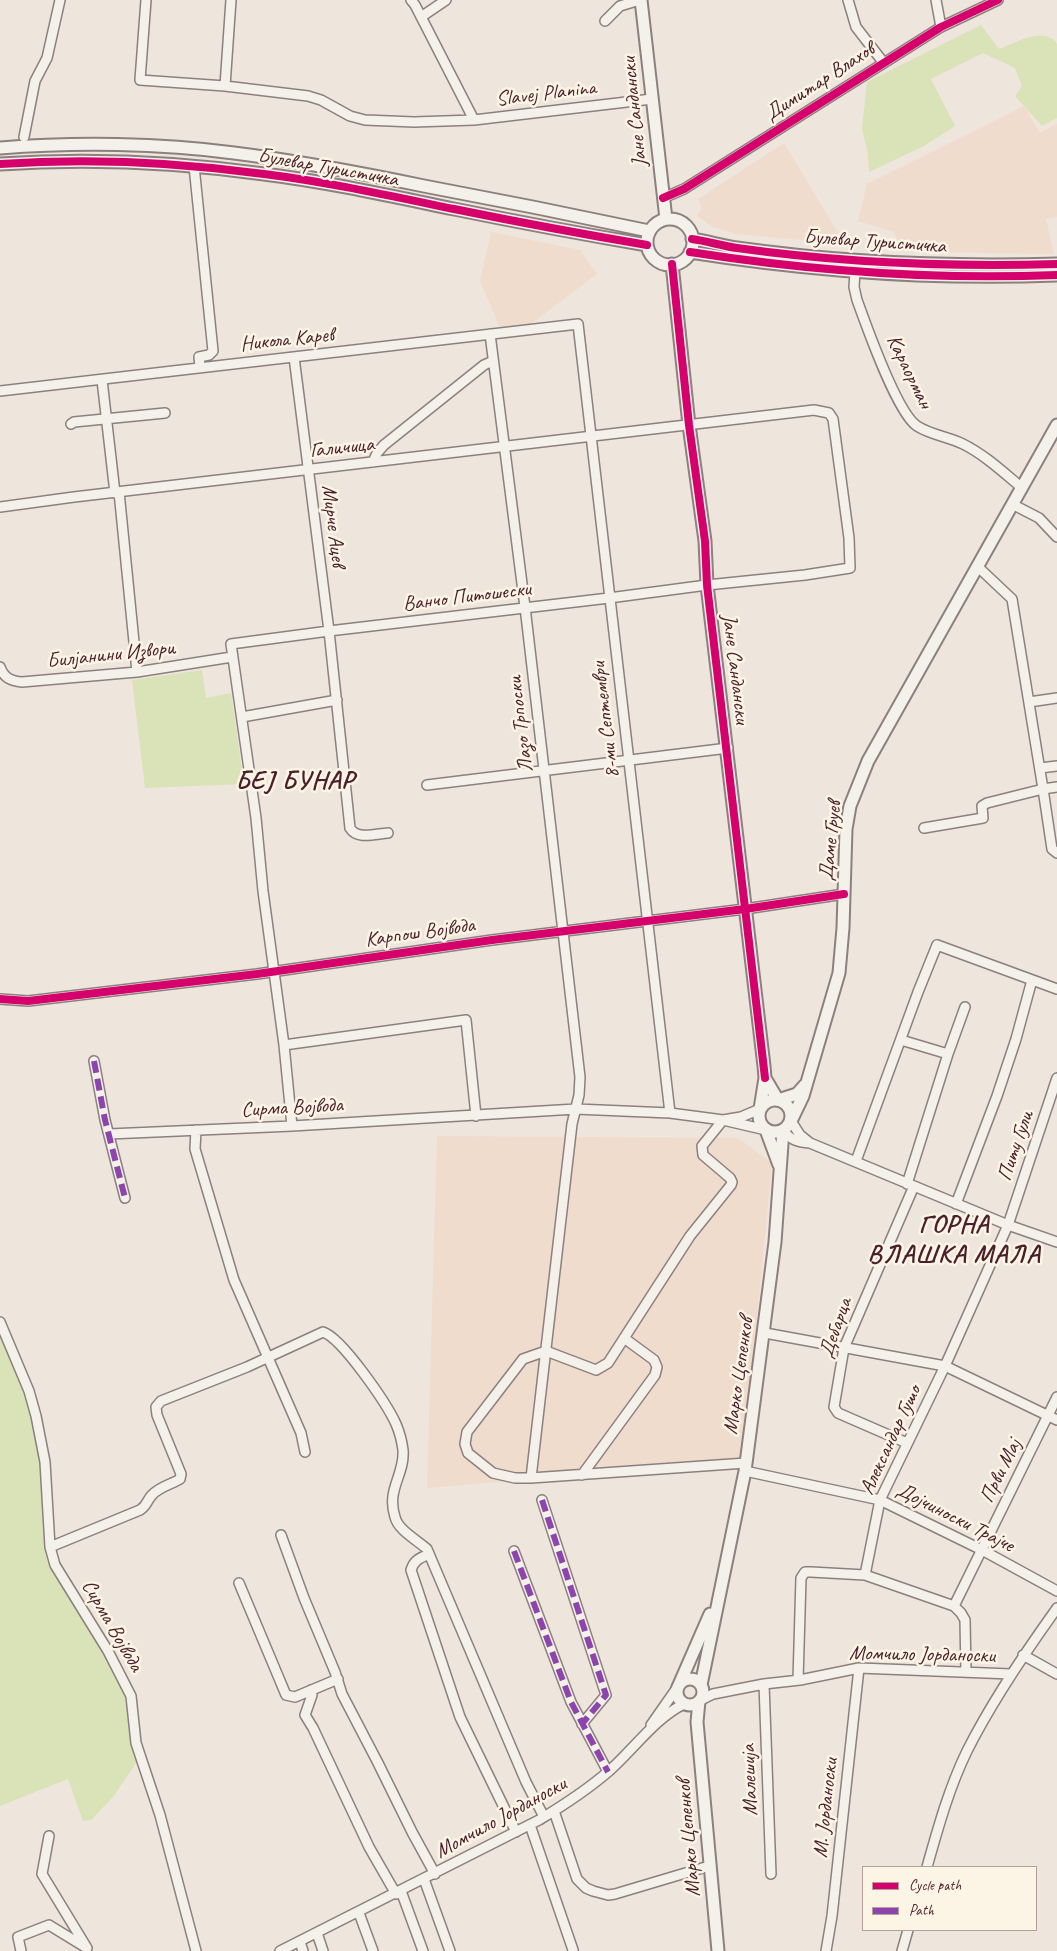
<!DOCTYPE html>
<meta charset="utf-8">
<style>
body{margin:0}
#map{position:relative;width:1057px;height:1951px;overflow:hidden;background:#eee5dc;font-family:Caveat,sans-serif}
canvas{display:block}
.legend{position:absolute;left:862px;top:1866px;width:175px;height:65px;box-sizing:border-box;background:#fcf5e5;border:1px solid #b59f9b;margin:0;padding:6px 9px;list-style:none;font-size:15px;color:#4a1f2b}
.legend li{display:flex;align-items:center;gap:10px;height:25px}
.legend b{width:25px;border:1px solid #b59f9b}
</style>
<div id="map">
<canvas width="1057" height="1951"></canvas>
<ul class="legend">
<li><b style="height:6px;background:#d6006c"></b>Cycle path</li>
<li><b style="height:6px;background:#8e44ad"></b>Path</li>
</ul>
</div>
<script>
const ctx = document.querySelector('canvas').getContext('2d');
ctx.lineJoin = 'round';
function fill(path, color) {
  ctx.fillStyle = color;
  ctx.fill(path, 'evenodd');
}
function trace(path, color, width, dash) {
  ctx.strokeStyle = color;
  ctx.lineWidth = width;
  ctx.lineCap = dash ? 'butt' : 'round';
  ctx.setLineDash(dash || []);
  ctx.stroke(path);
}
function label(font, color, halo, rows, align = 'center') {
  ctx.font = font + ' Caveat,sans-serif';
  ctx.lineWidth = 5;
  ctx.setLineDash([]);
  ctx.textBaseline = 'middle';
  ctx.strokeStyle = halo;
  ctx.fillStyle = color;
  for (const [text, x, y, turn = 0] of rows) {
    ctx.save();
    ctx.translate(x, y);
    ctx.rotate((+turn || 0) * Math.PI / 180);
    ctx.textAlign = isNaN(turn) ? turn : align;
    if (halo) ctx.strokeText(text, 0, 0);
    ctx.fillText(text, 0, 0);
    ctx.restore();
  }
}
fill(new Path2D(`
 M1024,106L1040,133L1057,124V217L1046,219L1054,254L902,252L894,232L858,221L867,184Z
 M784,143L845,244L736,234L711,226L696,215L700,212L701,207L698,199Z
 M491,232L580,250L597,274L523,330L502,332L480,281Z
 M437,1136L738,1138L772,1163L743,1461L427,1488Z`), '#efdccd');
fill(new Path2D(`
 M981,25L999,49C1015,43 1045,25 1057,44V118L1042,126L1015,96L1022,86L1015,68L983,53L931,79L955,126L924,146L869,172L868,154L862,129L867,82Z
 M202,670L206,698L231,693L244,784L145,788L132,680Z
 M0,1322L36,1416L55,1565L131,1696L141,1756L113,1797L91,1820L83,1821L68,1779L0,1806Z`), '#d9e3b7');
const street = new Path2D(`
 M146,0L140,80L225,86L308,96L321,100L350,116L365,120L414,122L474,120L415,5L411,0
 M848,0L856,27L883,62
 M936,0L941,27
 M421,17L446,0
 M605,21L620,6L640,0
 M225,86L231,0
 M474,120L652,99
 M24,137L35,81L47,58L60,0
 M194,166L213,351L209,355L199,357L200,367
 M663,198L684,189L941,27L998,0
 M855,272L854,287L857,300C866,325 897,413 917,426C931,435 949,437 963,444C985,455 1003,472 1021,487
 M490,334L525,607L580,1077L579,1095L572,1124L531,1478L746,1463
 M294,357L329,631L350,828C357,840 375,834 388,833
 M102,380L115,493
 M0,391L578,324L670,1113
 M71,424L74,422L165,413
 M373,462L377,453L384,445L484,365L493,361
 M119,492L137,672
 M1012,504L1039,518L1057,537
 M0,507L74,497L814,410L829,413L833,419L849,538L850,568L805,575L707,585L609,598L329,631L231,644L256,818L263,891L284,1045L292,1126
 M977,566L1012,599L1043,789L1057,787
 M0,667C4,678 11,681 22,682L137,672L232,657
 M1029,702L1057,698
 M242,717L337,700
 M1040,768L1057,766
 M427,785L728,748
 M924,828L983,818L982,806L987,803L1043,789L1052,849L1057,853
 M0,999L28,1001L257,974L492,940L745,909L844,894
 M901,1040L948,1054
 M284,1045L466,1020L476,1116
 M94,1061L105,1120L125,1198
 M791,1121L800,1135L810,1143
 M196,1130L195,1149L234,1280L301,1433L305,1452
 M783,1130C790,1140 798,1142 810,1143L1008,1225L1057,1242
 M109,1134L292,1126L576,1109L670,1113L723,1120L766,1130
 M856,1161L918,992L937,945L1057,989
 M907,1184L948,1054L965,1007
 M956,1204L997,1096L1016,1039L1032,980
 M0,1322L29,1391L36,1416L45,1462L50,1547L55,1565L108,1651L131,1696L136,1743L160,1815L196,1951
 M765,1333L945,1366L1057,1420
 M907,1443L838,1413L834,1407L844,1348L914,1186
 M745,1471L880,1500L982,1550L1057,1591
 M582,1475L655,1375L657,1367L654,1360L624,1338
 M531,1478H515L493,1473L468,1453L465,1444L467,1432L523,1359L546,1351L596,1370L608,1363L690,1236L731,1185L732,1182L730,1178L703,1155L702,1146L723,1120L741,1117L760,1109
 M542,1500L606,1695L582,1724
 M281,1535L304,1598L335,1672L342,1694L378,1763L412,1832L435,1874
 M50,1547L140,1510C147,1506 147,1500 152,1495C159,1487 172,1484 180,1479L181,1474L157,1415L156,1407L161,1401L247,1367L323,1332C342,1338 387,1404 396,1424C399,1431 402,1442 403,1450C405,1475 386,1489 395,1517C398,1530 417,1540 427,1549L526,1782L544,1817
 M514,1551L571,1702L608,1772
 M429,1554C420,1558 414,1560 411,1570L460,1717L516,1832
 M865,1575L954,1606
 M239,1583L286,1695L295,1697L338,1679
 M1023,1655L1057,1674
 M966,1672L965,1620L961,1613L954,1606L1057,1397
 M798,1680L801,1578L805,1572H811L865,1575L880,1500L945,1366L1008,1225L1057,1078
 M764,1684L771,1874
 M311,1690L312,1695L305,1715L313,1728L369,1847L396,1894
 M699,1701L713,1694L764,1684L800,1680L859,1668L1011,1674
 M651,1725L679,1685
 M554,1811L577,1879L586,1888L593,1891L608,1895L615,1894L709,1866
 M530,1825L573,1950
 M49,1836L42,1874L87,1948
 M927,1867C938,1828 949,1788 967,1751C992,1701 1024,1654 1057,1608
 M424,1879L450,1951
 M401,1891L423,1951
 M359,1913L373,1951
 M317,1933L323,1951
 M300,1942L303,1951
 M21,1951L18,1937L49,1925L85,1947
 M280,1951L539,1820C564,1805 587,1790 609,1771C633,1750 655,1718 684,1704
 M826,1951L832,1916L859,1668
 M902,1951L908,1930`);
const secondary = new Path2D(`
 M641,0L666,219
 M0,148C75,142 160,143 234,153C298,161 361,173 424,186C499,200 574,215 649,231
 M0,164C88,158 176,162 264,174C328,182 391,196 454,209C518,222 582,234 647,245
 M647 242a23 23 0 1 1 46 0a23 23 0 1 1-46 0Z
 M692,239C707,241 722,246 737,248C843,263 950,267 1057,264
 M690,252C811,271 934,280 1057,275
 M672,264L689,425L705,541L707,585L764,1066L765,1078L760,1109
 M765,1078L778,1100L797,1094L805,1085
 M759 1116a16 16 0 1 1 32 0a16 16 0 1 1-32 0Z
 M791,1121L803,1096L839,973L843,928L846,829L850,806L868,761L1057,425
 M766,1130L779,1165
 M677 1692a13 13 0 1 1 26 0a13 13 0 1 1-26 0Z
 M679,1685L710,1614
 M701,1685L745,1471L775,1242L783,1130
 M699,1701L697,1722L718,1951`);
trace(street, '#8c807e', 12);
trace(secondary, '#8c807e', 15);
trace(street, '#f4f0ea', 9);
trace(secondary, '#f4f0ea', 11);
trace(new Path2D(`
 M94,1061L105,1120L125,1198
 M542,1500L606,1695L582,1724
 M514,1551L571,1702L608,1772`), '#8e44ad', 6, [12, 6]);
trace(new Path2D(`
 M0,164C88,158 176,162 264,174C328,182 391,196 454,209C518,222 582,234 647,245
 M663,198L684,189L941,27L998,0
 M692,239C707,241 722,246 737,248C843,263 950,267 1057,264
 M690,252C811,271 934,280 1057,275
 M672,264L689,425L705,541L707,585L765,1078
 M0,999L28,1001L257,974L492,940L745,909L844,894`), '#d6006c', 8);
label('21px', '#4a1f2b', '#fcf5e5', [
 ["Димитар Влахов",820,82,-33],
 ["Slavej Planina",546,94,-7],
 ["Јане Сандански",635,112,-96],
 ["Булевар Туристичка",328,168,10],
 ["Булевар Туристичка",875,242,4],
 ["Никола Карев",287,340,-6],
 ["Караорман",909,372,64],
 ["Галичица",342,448,-6],
 ["Мирче Ацев",333,526,83],
 ["Ванчо Питошески",467,597,-7],
 ["Билјанини Извори",111,655,-6],
 ["Јане Сандански",735,669,83],
 ["8-ми Септември",606,720,-97],
 ["Лазо Трпоски",521,724,-97],
 ["Даме Груев",831,841,-84],
 ["Карпош Војвода",420,933,-8],
 ["Сирма Војвода",292,1108,-3],
 ["Питу Гули",1016,1146,-71],
 ["Дебарца",836,1328,-71],
 ["Марко Цепенков",739,1376,-82],
 ["Александар Гушо",891,1440,-65],
 ["Први Мај",1001,1471,-64],
 ["Дојчиноски Трајче",955,1518,27],
 ["Сирма Војвода",112,1626,60],
 ["Момчило Јорданоски",922,1655,1],
 ["Малешија",750,1780,-92],
 ["М. Јорданоски",826,1808,-84],
 ["Момчило Јорданоски",501,1818,-29],
 ["Марко Цепенков",689,1838,-95]
]);
ctx.letterSpacing = '1px';
label('bold 26px', '#4a1f2b', '#fcf5e5', [
 ["БЕЈ БУНАР",295,781],
 ["ГОРНА",954,1225],
 ["ВЛАШКА МАЛА",954,1255]
]);
ctx.letterSpacing = '0px';
</script>
